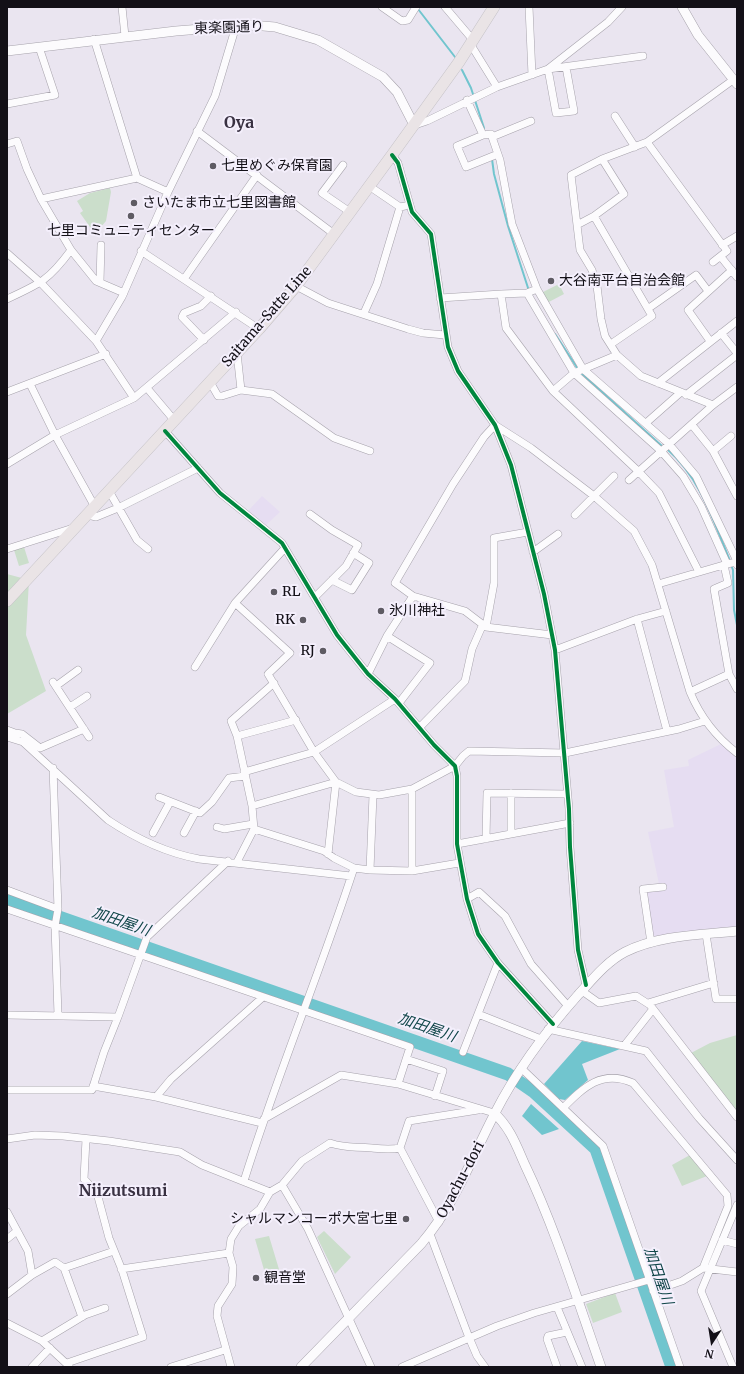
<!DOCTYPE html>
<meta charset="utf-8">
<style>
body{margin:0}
#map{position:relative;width:744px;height:1374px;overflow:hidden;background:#eae5f0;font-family:Merriweather,serif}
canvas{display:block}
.frame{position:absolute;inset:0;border:8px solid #131017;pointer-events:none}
.north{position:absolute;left:692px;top:1322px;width:40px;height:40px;-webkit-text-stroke:3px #f4effc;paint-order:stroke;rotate:192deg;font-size:11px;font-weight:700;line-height:16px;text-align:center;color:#131017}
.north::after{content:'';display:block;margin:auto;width:14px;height:18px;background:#131017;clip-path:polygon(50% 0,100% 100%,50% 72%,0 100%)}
</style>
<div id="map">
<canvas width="744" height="1374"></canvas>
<div class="frame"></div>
<div class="north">N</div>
</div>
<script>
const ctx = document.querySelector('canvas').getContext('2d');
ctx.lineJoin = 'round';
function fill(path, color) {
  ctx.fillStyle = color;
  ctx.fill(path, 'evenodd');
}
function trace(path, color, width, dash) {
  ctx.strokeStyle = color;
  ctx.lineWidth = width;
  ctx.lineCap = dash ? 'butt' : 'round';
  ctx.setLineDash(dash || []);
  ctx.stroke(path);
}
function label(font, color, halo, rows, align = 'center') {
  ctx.font = font + ' Merriweather,"Noto Sans JP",serif';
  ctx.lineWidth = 4;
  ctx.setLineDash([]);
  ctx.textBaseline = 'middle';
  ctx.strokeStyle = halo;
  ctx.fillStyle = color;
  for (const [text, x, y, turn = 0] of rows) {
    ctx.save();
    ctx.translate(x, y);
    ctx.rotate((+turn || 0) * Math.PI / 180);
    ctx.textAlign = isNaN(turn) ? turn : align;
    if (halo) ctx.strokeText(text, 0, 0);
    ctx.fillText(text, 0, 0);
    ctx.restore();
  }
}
fill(new Path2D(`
 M262,496L280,512L266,525L248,511Z
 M721,744L737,756V927L707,929L652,937L645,894L648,891L665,888V883L659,884L648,832L674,827L664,770L689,766L688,760Z`), '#e6ddf2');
fill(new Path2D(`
 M110,188L111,192L106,221L95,234L80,213L83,211L77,201L90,193Z
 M559,284L564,294L547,303L541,293Z
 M24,547L29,563L19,566L14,550Z
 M7,574L29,580L26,635L46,691L7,714Z
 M737,1035V1111L713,1084L691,1053L710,1043Z
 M690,1155L707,1176L682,1186L672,1165Z
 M324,1231L351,1257L335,1274L317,1237Z
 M269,1236L281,1276L267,1280L255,1239Z
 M615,1293L622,1312L593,1323L586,1304Z`), '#cbdecb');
fill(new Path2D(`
 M582,1041L620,1049L582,1064L588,1080L565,1100L559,1099L544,1084Z
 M531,1104L559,1129L542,1135L522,1116Z`), '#71c5ce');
trace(new Path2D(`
 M418,9L455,57
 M462,70L471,88L484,128
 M492,159L494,174L508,226L529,291
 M555,334L578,369
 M580,372L663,447
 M667,449C700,477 714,522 730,561
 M731,565L733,570L734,610L737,625`), '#71c5ce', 2);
trace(new Path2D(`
 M7,899L508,1074L534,1092L596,1149L672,1367`), '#71c5ce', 13);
const minor = new Path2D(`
 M122,7L125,36
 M382,7L402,21L408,20L416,7
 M445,7L473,40
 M529,7L532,75
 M94,39L137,178
 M471,45L497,87
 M566,67L574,111L556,113L548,69L643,56
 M467,100L483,135L491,134L500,160L512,224L537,289L583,369L669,444L696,476L737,561
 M7,104L55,95L39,47
 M615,116L635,147
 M415,125L427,121L497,87L548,69L608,22L622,7
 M197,131L334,234
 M483,135L457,146L466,167L498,154
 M492,137L531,121
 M647,142L727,251L713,262
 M7,144L17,141L27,169L41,199L71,250L96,281L124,293
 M392,155L398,163L412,212L431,234L448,347L458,371L495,425L511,465L544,594L555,650L569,809L570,847L578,950L586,985
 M343,165L322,193L350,212
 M369,186L400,207L405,206
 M41,199L137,178L168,192
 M594,216L652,316L611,344
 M577,225L571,175L602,159
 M722,245L737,236
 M141,251L259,329
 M7,253L41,283L96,341L134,398
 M721,257L737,277
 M184,279L257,175
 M100,282L101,245
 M296,286L328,303L408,329L423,333L445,335
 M537,289L527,293L501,294L506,328L553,391L638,471L659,493L699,572
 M527,293L574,373L661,451L683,476L701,506L727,564L736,562L737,565
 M440,298L501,294
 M7,299C40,284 49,280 71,250
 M649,308L696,275L708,291
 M364,313L377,284L400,207
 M721,333L737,353
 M204,340L182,317L184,313L201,306L211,296
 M96,341L122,297L168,192L215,96L236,26
 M710,341L688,310L732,270
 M237,353L241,390
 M617,355L641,376L713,405
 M210,382L218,396H222L241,390L272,394L334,438L370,451
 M658,383L737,321
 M30,384L55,435L95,507
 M147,388L174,420
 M553,391L574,373L617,355L605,336L601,319L597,286L592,270L580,250L577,225L594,216L624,194L602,159L647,142L733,80
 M7,392L106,354
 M686,395L737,355
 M646,423L680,393
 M495,425L531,448L594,496L634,531L652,565L690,692C700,716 716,737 737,753
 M692,425L713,451L737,496
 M165,431L220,493L282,543L337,635L368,674L395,699L434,745L455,766L457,776V844L467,899L478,934L498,963L553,1024
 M713,451L731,436
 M7,464L55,435L134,398L236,312
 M629,480L713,405L737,387
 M109,491L137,540L148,549
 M310,514L332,530L358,545L346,566L315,597
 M88,515L96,517L118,508L198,468
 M575,515L614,476
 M285,548L235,603L290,653L268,674L314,752L336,782L356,792L379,795L412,789L455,766L463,756L469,751L565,753L679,729L705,721
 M7,549L73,528
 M533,552L558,534
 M724,565L728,583L714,589L729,674L737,689
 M332,580L352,590L369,563L353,553
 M658,584L727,564
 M413,596L465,611L486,627L552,635
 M637,619L667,731
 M486,627L494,583V538L528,532
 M387,636L430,663L399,703
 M555,650L637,619L666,611
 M195,667L235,603
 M368,674L387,636L413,596L395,583L453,484L484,437L495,425
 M53,682L89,737
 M56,686L78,670
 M690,692L729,674
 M70,707L87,696
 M420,727L465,681L472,649L483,624
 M7,730L15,733
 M237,736L296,720
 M7,737L23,742L108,820C135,838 167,853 199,859L351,876
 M14,739L15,733L22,734L40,748L84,729
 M53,768L58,909L55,926L58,1015
 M244,772L314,752L395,699
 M412,789V871
 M159,797L200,813L212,802L229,778L245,776
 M252,806L237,736L231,721L274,683
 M217,827L224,829L253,824
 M153,833L170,802
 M184,833L196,811
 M511,834V793
 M486,839L487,793L567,794
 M457,844L570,823
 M328,854L336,782L252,806L254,829L324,851L334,858L354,868
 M237,862L254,829
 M370,870L412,871L459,863
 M7,890L58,909
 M467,899L479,892L505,916L531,964L568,1006
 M7,909L410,1047L398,1084
 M706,934L716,999H737
 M651,943L643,889L663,887
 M582,991L599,1003L636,996L650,1005L737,1117
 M648,1003L714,983
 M478,1014L541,1039
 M7,1015L118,1017
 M548,1029L646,1051L699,1118L737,1160
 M624,1046L653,1009
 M463,1052L498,963
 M406,1059L443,1071L435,1096
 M521,1068L603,1146L680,1367
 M93,1086L156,1097L262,1123
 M7,1090H92L104,1052L118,1017L147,937L228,861
 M156,1097L171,1079L263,997
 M563,1108C584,1087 602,1069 633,1083L727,1195L728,1206L703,1268L737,1272
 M264,1119L341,1075L398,1084L494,1113
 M7,1139L35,1135L63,1136L109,1141L180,1152L202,1165L270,1192
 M244,1181C277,1075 320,973 354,868L370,870L373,795
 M282,1185L308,1229L371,1367
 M7,1212L28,1251L32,1275
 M439,1222L400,1148L409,1121L478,1110
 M430,1234L468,1335L477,1356L485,1367
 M7,1239L17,1231
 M722,1240L737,1244
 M64,1268L82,1317
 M121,1269L229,1253
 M653,1291L682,1281L703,1268
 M7,1294L32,1275L55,1262L64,1268L114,1251
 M557,1307L582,1367
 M7,1323L42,1341L69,1366
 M42,1341L85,1315L105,1308
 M67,1363L143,1337L122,1270L109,1238L97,1193L84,1179L86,1139
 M32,1367L50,1348
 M171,1367L225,1350
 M231,1367L217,1316L218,1306L232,1284L233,1267L229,1253L231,1239L239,1226L260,1209L270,1192L282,1185L302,1161L330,1143C348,1149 354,1146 372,1148C382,1149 390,1150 400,1148
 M402,1367L497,1326L534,1313L649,1280
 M557,1367L547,1339L548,1336L567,1332
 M733,1367L701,1291L737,1205`);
const tertiary = new Path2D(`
 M682,7L698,35L737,84
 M7,51L176,31L251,25L275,27L318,40L383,77L397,92L414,125
 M494,1113C510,1127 517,1147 525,1165C556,1230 577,1299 601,1367
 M301,1367L421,1244C457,1201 470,1161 495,1113C517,1070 546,1031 578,995C592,980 606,962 625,952C658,935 701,935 737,931`);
const primary = new Path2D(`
 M7,601L259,329L296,286L392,155L459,62L494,7`);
trace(minor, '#a6a2ab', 8);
trace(tertiary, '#a6a2ab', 10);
trace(primary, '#c4c1c6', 12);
trace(minor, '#fcfbfd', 7);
trace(tertiary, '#fcfbfd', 9);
trace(primary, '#eae4e6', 11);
trace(new Path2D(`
 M392,155L398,163L412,212L431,234L448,347L458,371L495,425L511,465L544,594L555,650L569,809L570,847L578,950L586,985
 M165,431L220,493L282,543L337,635L368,674L395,699L434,745L455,766L457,776V844L467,899L478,934L498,963L553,1024`), '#00873e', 4);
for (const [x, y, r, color] of [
 [213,166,4,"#5e5b63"],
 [134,203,4,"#5e5b63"],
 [131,216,4,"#5e5b63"],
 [551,281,4,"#5e5b63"],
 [274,592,4,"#5e5b63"],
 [381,611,4,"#5e5b63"],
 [303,620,4,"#5e5b63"],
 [323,651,4,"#5e5b63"],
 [406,1219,4,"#5e5b63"],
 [256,1278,4,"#5e5b63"]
]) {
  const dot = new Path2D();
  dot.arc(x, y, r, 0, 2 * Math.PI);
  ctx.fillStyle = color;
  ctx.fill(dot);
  trace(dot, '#f4effc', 1.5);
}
label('14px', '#131017', '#f4effc', [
 ["東楽園通り",229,28,-2],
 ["Saitama-Satte Line",267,317,-49],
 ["Oyachu-dori",461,1180,-62]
]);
label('14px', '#131017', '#f4effc', [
 ["七里めぐみ保育園",221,166],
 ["さいたま市立七里図書館",142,203],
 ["七里コミュニティセンター",131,231,"center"],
 ["大谷南平台自治会館",559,281],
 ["RL",282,592],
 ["氷川神社",389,611],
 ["RK",295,620,"right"],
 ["RJ",315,651,"right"],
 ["シャルマンコーポ大宮七里",398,1219,"right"],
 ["観音堂",264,1278]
], 'left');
label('italic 15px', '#104649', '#f4effc', [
 ["加田屋川",121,922,19],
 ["加田屋川",427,1028,19],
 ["加田屋川",658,1276,71]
]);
label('bold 16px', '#393142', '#f4effc', [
 ["Oya",239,123],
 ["Niizutsumi",123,1191]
]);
</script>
